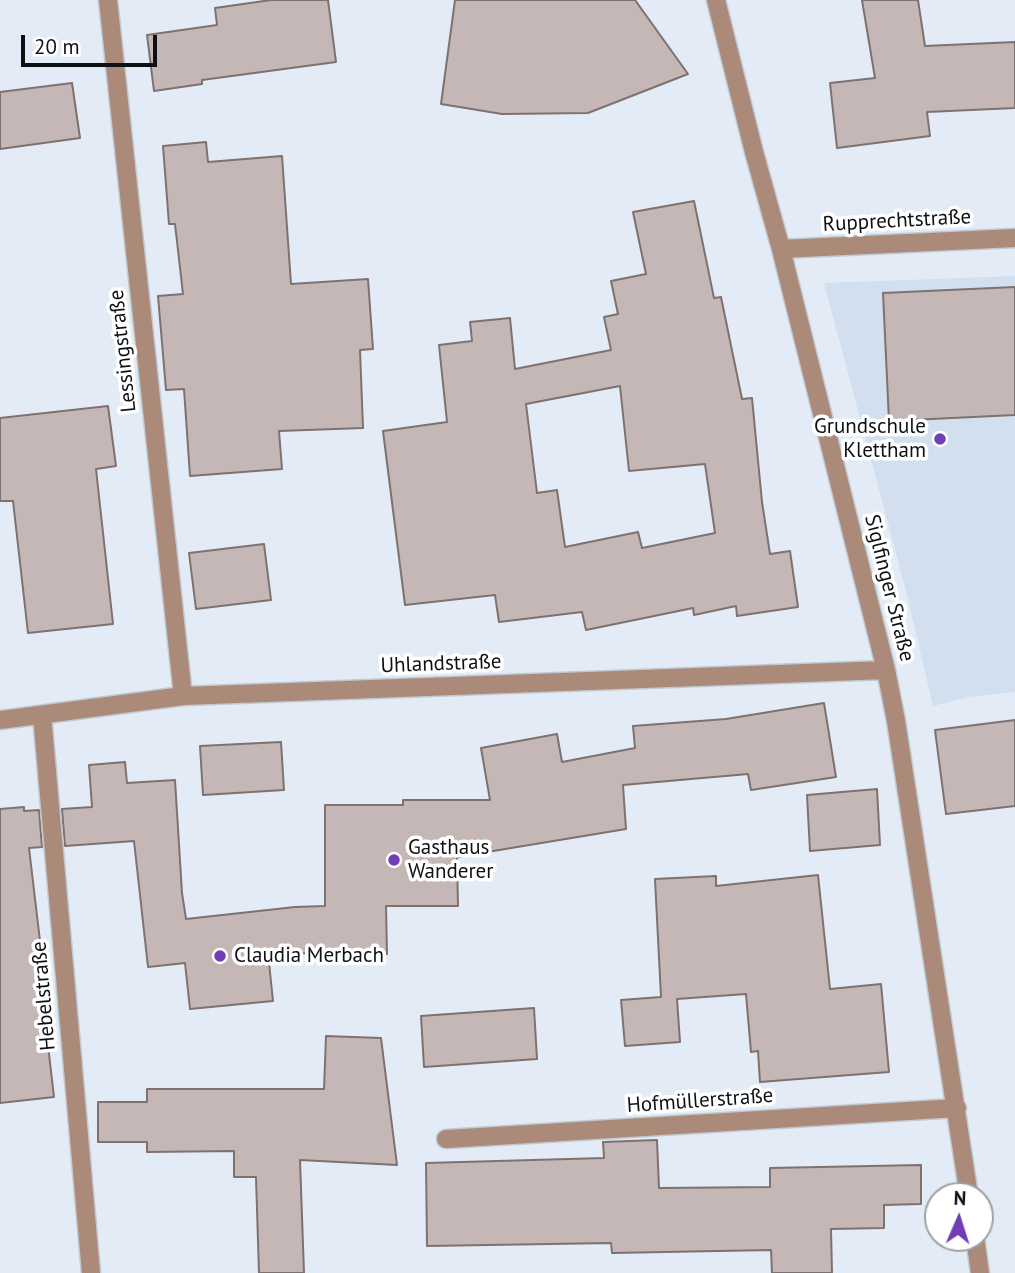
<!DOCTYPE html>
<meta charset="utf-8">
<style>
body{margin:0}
#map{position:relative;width:1015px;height:1273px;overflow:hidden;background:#e3ecf6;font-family:"PT Sans",sans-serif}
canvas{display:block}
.north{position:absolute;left:924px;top:1182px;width:70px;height:70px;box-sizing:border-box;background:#fff;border:2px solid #9fa0a1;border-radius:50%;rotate:3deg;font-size:19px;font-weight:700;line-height:28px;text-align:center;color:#0e1114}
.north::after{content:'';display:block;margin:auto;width:24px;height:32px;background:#703eb5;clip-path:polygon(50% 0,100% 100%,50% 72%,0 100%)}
.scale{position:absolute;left:21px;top:35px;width:136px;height:32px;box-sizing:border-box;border:4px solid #0e1114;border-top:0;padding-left:9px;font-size:21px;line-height:24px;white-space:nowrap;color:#0e1114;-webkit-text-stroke:5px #fff;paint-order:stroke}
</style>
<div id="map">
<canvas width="1015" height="1273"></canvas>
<div class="north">N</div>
<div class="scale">20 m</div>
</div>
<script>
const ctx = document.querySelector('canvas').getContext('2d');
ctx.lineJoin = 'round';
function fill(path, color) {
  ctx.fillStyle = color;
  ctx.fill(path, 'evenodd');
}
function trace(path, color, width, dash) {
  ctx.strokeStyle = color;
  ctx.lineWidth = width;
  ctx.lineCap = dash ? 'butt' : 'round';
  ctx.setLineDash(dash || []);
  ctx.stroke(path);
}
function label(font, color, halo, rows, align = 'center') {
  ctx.font = font + ' "PT Sans",sans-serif';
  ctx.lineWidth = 7;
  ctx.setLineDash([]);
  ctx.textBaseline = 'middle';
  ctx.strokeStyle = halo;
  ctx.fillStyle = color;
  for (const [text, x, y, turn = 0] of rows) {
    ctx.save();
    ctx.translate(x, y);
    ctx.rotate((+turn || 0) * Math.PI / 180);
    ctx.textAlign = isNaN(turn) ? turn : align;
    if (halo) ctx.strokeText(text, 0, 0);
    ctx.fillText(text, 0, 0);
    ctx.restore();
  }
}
fill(new Path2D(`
 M1015,276V692L969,697L933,706L907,595L824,283Z`), '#d1dfef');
const building = new Path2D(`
 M271,0H328L336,62L202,80V84L154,91L147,35L217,25L215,8Z
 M455,0H635L688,74L588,113L502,114L441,104Z
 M862,0H918L925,46L1015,42V108L927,112L930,136L837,148L830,83L875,78Z
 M72,83L80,138L0,149V92Z
 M206,142L208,162L282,156L291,284L368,279L373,349L360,350L363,428L279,431L282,469L190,476L184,389L166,390L158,296L183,294L175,224H169L163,146Z
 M694,201L714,298L721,297L742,399L752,398L762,502L770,554L790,551L798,607L737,616L736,606L694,615L693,608L586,630L582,612L499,622L495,595L405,605L383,431L447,422L439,345L472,341L470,322L510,318L515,369L611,350L604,317L618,314L611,281L646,274L633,212ZM620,386L629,471L705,464L715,533L642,548L638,532L565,547L557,490L537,493L526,404Z
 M1015,287V415L889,421L883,293Z
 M108,406L116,466L96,469L113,624L28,633L13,501H0V418Z
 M264,544L271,600L196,609L189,553Z
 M824,703L836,777L751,790L748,774L623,785L626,829L457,857L458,906H386L387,954L268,953L273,1001L190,1009L185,963L148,967L134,841L65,846L62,809L92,807L89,765L125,762L127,783L175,780L182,893L186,919L295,907L325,906V805H403V800H490L481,748L557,734L562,762L635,748L633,726L726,719Z
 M1015,720V806L946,814L935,730Z
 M281,742L284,790L203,795L200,746Z
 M877,789L880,845L810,851L807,795Z
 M24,807V811L39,810L42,847L29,848L44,975L40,976L54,1097L0,1103V809Z
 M818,875L830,989L881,984L889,1072L760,1082L758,1051L751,1052L746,994L677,999L680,1042L625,1046L621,1000L661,997L655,879L716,876V886Z
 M534,1008L537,1059L424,1067L421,1016Z
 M326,1036L381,1038L397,1165L300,1160L304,1273H259L256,1177H234V1151L147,1152V1142H98V1102H147V1089H324Z
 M657,1140L659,1188L770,1187V1168L921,1165V1204L884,1205V1228L831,1229L832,1273H772L771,1250L612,1253L611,1243L427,1246L426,1163L604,1158L603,1142Z`);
fill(building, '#c5b7b5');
trace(building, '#7e716f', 2);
const street = new Path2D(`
 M108,0L183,696
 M716,0L754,152L781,249L886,670L896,721L969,1196
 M781,249L1015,238
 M42,715L91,1273
 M0,720L183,696L886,670
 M446,1139L957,1108
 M975,1238L980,1273`);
trace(street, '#c1c9d2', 21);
trace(street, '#ab8a79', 18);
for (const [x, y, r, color] of [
 [940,439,7,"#703eb5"],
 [394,860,7,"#703eb5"],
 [220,956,7,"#703eb5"]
]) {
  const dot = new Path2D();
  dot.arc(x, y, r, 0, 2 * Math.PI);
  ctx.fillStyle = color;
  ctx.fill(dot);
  trace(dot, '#fff', 2.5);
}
label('21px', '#0e1114', '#fff', [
 ["Rupprechtstraße",897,221,-3],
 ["Lessingstraße",123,351,-96],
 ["Siglfinger Straße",889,588,76],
 ["Uhlandstraße",441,664,-2],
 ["Hebelstraße",44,996,-95],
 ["Hofmüllerstraße",700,1101,-4]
]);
label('21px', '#0e1114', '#fff', [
 ["Grundschule",926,427,"right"],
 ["Klettham",926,451,"right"],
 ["Gasthaus",408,848],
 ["Wanderer",408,872],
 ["Claudia Merbach",234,956]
], 'left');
</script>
